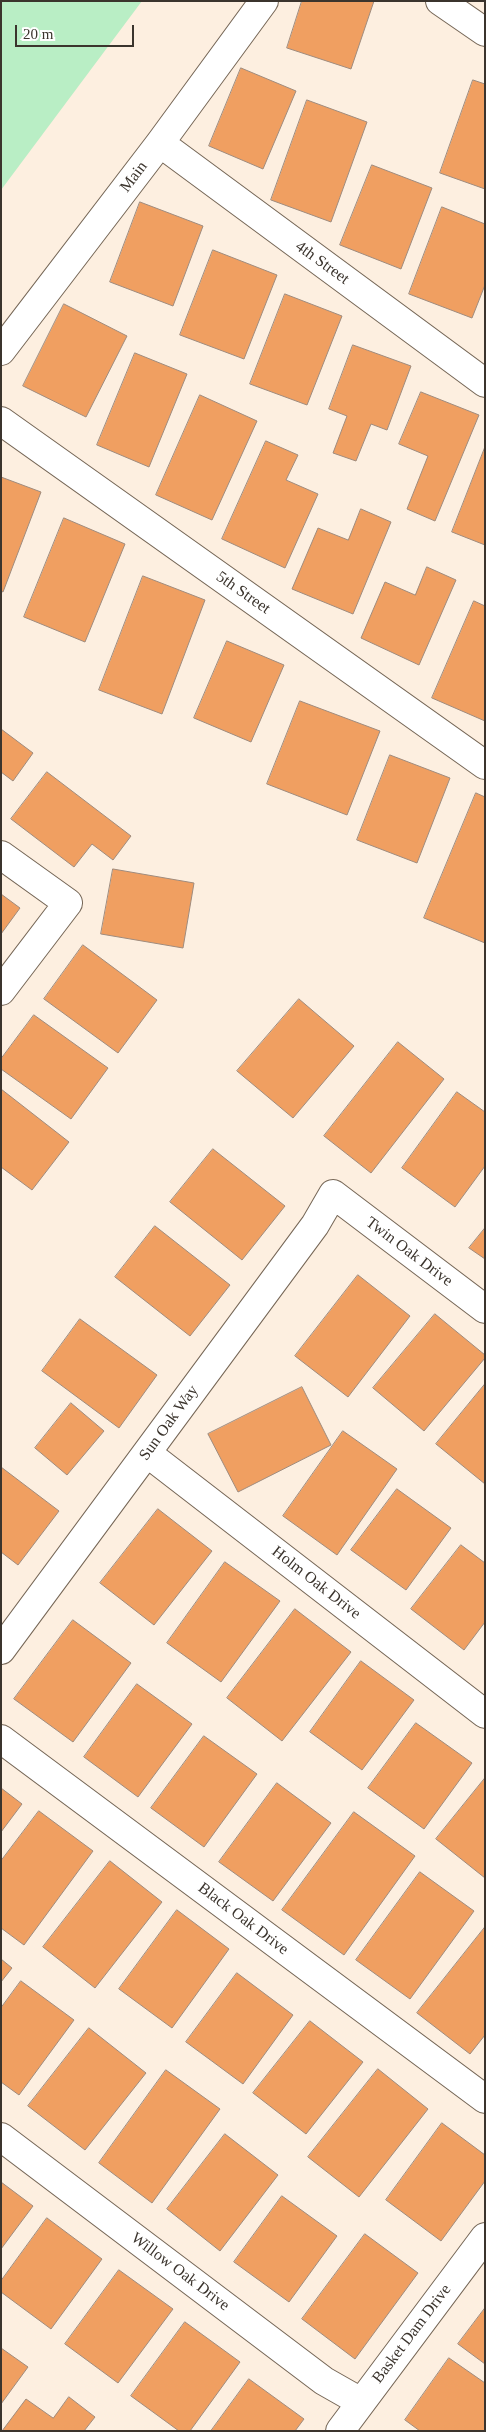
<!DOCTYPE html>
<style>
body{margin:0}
#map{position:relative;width:486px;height:2432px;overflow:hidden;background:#fdefe0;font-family:Georgia,serif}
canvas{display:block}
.frame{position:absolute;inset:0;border:2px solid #3b342d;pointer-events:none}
.scale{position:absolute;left:15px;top:25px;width:119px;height:22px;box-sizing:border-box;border:2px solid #3b342d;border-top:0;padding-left:6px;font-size:15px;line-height:18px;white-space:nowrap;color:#3b342d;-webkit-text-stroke:4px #fff;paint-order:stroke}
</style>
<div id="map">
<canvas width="486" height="2432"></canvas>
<div class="frame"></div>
<div class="scale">20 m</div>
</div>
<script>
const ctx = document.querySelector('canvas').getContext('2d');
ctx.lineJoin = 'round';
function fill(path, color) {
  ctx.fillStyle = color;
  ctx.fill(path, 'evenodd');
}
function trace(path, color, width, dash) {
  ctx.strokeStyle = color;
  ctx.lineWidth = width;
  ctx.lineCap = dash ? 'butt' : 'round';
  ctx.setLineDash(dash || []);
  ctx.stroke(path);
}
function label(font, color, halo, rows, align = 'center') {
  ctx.font = font + ' Georgia,serif';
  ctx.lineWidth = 4;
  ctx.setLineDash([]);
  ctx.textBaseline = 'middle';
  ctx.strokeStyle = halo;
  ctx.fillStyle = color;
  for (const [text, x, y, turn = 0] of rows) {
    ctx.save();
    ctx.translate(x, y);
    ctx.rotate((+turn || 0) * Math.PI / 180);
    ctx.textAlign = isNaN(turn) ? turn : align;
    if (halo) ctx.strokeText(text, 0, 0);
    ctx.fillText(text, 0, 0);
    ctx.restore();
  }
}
fill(new Path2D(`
 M1,1H142L1,190Z`), '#b9eec5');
const building = new Path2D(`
 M302,1H374L351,69L287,48Z
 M241,68L296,91L263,169L209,146Z
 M473,80L485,84V189L440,173Z
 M307,100L367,122L331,222L271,200Z
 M372,165L432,188L401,269L340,245Z
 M140,202L203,226L173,306L110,282Z
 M442,207L485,224V285L472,318L409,294Z
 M213,250L277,275L244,359L180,335Z
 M285,294L342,316L307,405L250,384Z
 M64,304L127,336L86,417L23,386Z
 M353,345L411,366L387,430L371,424L356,461L333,453L347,416L329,409Z
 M135,353L187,374L149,467L97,445Z
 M421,392L479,415L435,521L407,509L428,456L399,444Z
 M200,395L257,421L212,520L156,495Z
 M266,441L298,455L286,480L318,494L285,568L222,539Z
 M485,447V545L452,532Z
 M1,477L41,492L3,592L1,591Z
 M361,509L391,522L353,614L292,589L318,528L348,540Z
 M64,518L125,544L85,642L24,617Z
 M427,567L456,580L419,665L361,638L385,582L415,595Z
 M143,576L205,600L162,714L99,690Z
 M474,601L485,606V721L432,698Z
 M227,641L284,665L251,742L194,718Z
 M300,701L380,731L347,815L267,784Z
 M1,729L33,753L13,781L1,772Z
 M390,755L450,778L417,863L357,840Z
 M47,772L131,836L113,860L92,844L74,867L11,819Z
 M476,793L485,797V943L424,918Z
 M113,869L194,883L183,948L101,934Z
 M1,894L20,908L1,934Z
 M83,945L157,1000L118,1053L44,999Z
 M299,999L354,1046L293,1118L237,1071Z
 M34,1015L108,1068L71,1119L1,1069V1059Z
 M398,1042L444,1079L371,1173L324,1136Z
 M1,1089L69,1142L32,1190L1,1167Z
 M457,1092L485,1112V1166L455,1207L402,1168Z
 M213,1149L285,1206L242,1260L170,1202Z
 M155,1226L230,1285L190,1336L115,1277Z
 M485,1228V1259L469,1248Z
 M358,1275L410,1316L348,1397L295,1356Z
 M435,1314L485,1355V1358L424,1431L373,1388Z
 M80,1319L157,1375L119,1428L42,1371Z
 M485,1384V1484L436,1444Z
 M302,1387L331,1445L238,1492L208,1434Z
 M71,1403L104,1431L67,1475L35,1448Z
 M343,1431L397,1469L337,1555L283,1516Z
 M1,1467L59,1511L18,1565L1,1552Z
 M397,1489L451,1528L406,1590L351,1550Z
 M158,1509L212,1551L154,1625L100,1583Z
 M461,1545L485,1563V1622L464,1650L411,1609Z
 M225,1562L280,1601L221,1682L167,1643Z
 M295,1609L351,1652L282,1741L227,1698Z
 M73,1620L131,1663L73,1742L14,1699Z
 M361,1661L414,1700L362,1770L310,1732Z
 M137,1684L192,1724L138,1797L84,1757Z
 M416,1723L472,1763L424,1829L368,1788Z
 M204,1736L257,1774L204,1847L151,1808Z
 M485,1778V1878L436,1839Z
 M277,1783L331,1823L273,1901L219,1862Z
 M1,1788L22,1804L1,1832Z
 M39,1811L93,1851L24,1945L1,1928V1861Z
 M354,1812L415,1856L344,1955L282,1910Z
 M110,1861L162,1902L95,1988L43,1947Z
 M420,1872L474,1911L410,1999L356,1960Z
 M177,1910L229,1949L172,2028L119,1989Z
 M485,1927V2035L470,2054L417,2013Z
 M1,1959L12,1968L1,1982Z
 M237,1973L293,2015L243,2084L186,2042Z
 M21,1981L74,2020L19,2095L1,2082V2008Z
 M310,2021L363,2062L306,2134L253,2093Z
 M89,2028L146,2073L85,2150L28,2106Z
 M378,2069L428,2109L359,2197L308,2157Z
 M166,2070L220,2109L152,2203L99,2163Z
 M442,2123L485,2155V2181L441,2241L386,2200Z
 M225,2134L278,2175L220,2251L167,2209Z
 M1,2182L33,2206L1,2249Z
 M282,2196L337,2236L289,2302L234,2262Z
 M47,2218L102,2259L51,2329L1,2292V2281Z
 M365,2234L418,2273L355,2359L302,2319Z
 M119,2270L173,2309L118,2383L65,2344Z
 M485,2308V2364L458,2344Z
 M185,2322L240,2362L190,2431H179L131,2396Z
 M1,2348L28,2367L1,2404Z
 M449,2358L485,2383V2431H420L405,2420Z
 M249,2379L304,2419L295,2431H211Z
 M69,2397L95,2417L84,2431H2L26,2399L53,2418Z`);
fill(building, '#f09f61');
trace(building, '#9f8b7d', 1);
const street = new Path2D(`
 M440,1L485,32
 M160,143L485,383
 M1,351L160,143L264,1
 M1,421L485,765
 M1,855L68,903L1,991
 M147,1453L485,1714
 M1,1650L315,1225L333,1194L485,1309
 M1,1739L485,2099
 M1,2137L324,2381L361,2402
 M340,2431L485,2237`);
trace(street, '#756656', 30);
trace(street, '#fff', 28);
label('16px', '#3b342d', '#fff', [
 ["Main",134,177,-53],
 ["4th Street",322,263,36],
 ["5th Street",243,593,35],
 ["Twin Oak Drive",409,1252,37],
 ["Sun Oak Way",169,1423,-54],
 ["Holm Oak Drive",316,1583,38],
 ["Black Oak Drive",243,1919,37],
 ["Willow Oak Drive",180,2272,37],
 ["Basket Dam Drive",412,2334,-53]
]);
</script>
